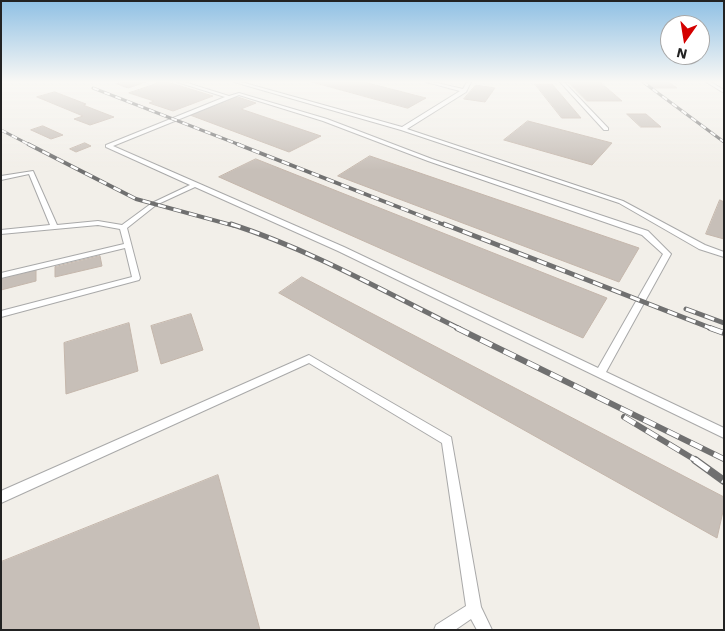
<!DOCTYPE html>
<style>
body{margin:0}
#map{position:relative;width:725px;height:631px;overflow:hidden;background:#f2efe9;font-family:"Work Sans",sans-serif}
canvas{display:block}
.frame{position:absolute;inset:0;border:2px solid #222;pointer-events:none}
.north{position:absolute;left:660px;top:15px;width:50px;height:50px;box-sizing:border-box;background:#fff;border:1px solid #a7a7a7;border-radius:50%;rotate:193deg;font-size:14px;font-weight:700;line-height:20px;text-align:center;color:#222}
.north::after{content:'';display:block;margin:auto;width:18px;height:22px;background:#d40000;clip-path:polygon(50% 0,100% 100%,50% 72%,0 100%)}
</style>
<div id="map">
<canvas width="725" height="631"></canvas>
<div class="frame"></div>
<div class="north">N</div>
</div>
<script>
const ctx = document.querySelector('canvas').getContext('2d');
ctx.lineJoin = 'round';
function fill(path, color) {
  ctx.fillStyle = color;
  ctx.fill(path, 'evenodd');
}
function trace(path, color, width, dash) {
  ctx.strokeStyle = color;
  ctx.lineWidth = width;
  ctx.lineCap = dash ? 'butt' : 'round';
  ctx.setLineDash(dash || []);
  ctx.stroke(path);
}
const building = new Path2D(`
 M124,82H146L128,88L117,84Z
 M161,82H168L213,96L173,111L149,103L154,101L129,93Z
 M312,82H364L426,98L408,108Z
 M568,82H600L622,101H587Z
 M645,82H669L677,88H653Z
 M535,84H552L581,118H562Z
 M476,85L495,88L485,102L464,99Z
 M55,92L86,104L83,105L114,117L90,125L74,119L83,116L37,97Z
 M238,97L256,103L241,109L321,136L289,152L190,115Z
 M627,114H646L661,127H641Z
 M528,121L612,143L592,165L504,140Z
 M43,126L63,135L51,139L31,130Z
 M85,143L91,146L76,152L70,149Z
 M370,156L639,248L619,282L338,176Z
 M256,159L607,298L583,338L219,177Z
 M720,200L724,202V239L706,234Z
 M100,256L102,266L55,277V267Z
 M36,270V281L1,290V279Z
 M302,277L724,497V507L717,538L279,293Z
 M191,314L203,350L161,364L151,326Z
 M129,323L138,371L66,394L64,343Z
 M218,475L260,630H1V562Z`);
fill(building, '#c7bfb8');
trace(building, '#c4b6ab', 1);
const lane = new Path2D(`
 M177,82H184L229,96L239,93L327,119L432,159L648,231L671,254L606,372L724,428V438L338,251L195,187L156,205L127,228L140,278L139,280L1,317V311L132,277L125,248L1,278V273L124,244L120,229L98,225L1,234V230L50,225L29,174L1,180V176L33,171L57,225L98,221L122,225L152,203L190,185L106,147V145L225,97ZM239,95L323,121L428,161L642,235L663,254L598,368L344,247L113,146Z
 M234,82H241L402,127L460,91L426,82H433L463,89L467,82H471L466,92L407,129L623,201L705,245L724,252V257L699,249L619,203L401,130Z
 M560,82H564L608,128V130H604Z
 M706,82H711L724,90V93Z
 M309,355L451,437L481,607L492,630H477L471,619L455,630H434L436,625L466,606L442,443L309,363L1,503V491Z`);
trace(lane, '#a9a9a9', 2);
fill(lane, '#fff');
const railFar4 = new Path2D(`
 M643,82L724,142
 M93,88L240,145
 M1,130L30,145`);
const railFar3 = new Path2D(`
 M28,144L136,199L235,226
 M237,144L447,226`);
const railFar2 = new Path2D(`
 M231,224C311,250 385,292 460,329
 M444,224L713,329
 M686,309L724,323`);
const railFar1 = new Path2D(`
 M457,328L724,459
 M710,328L724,333
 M624,417L697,461`);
const rail = new Path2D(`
 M695,460L724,481`);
trace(railFar4, '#707070', 3);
trace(railFar3, '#707070', 4);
trace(railFar2, '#707070', 5);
trace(railFar1, '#707070', 6);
trace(rail, '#707070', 8);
trace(railFar4, '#fff', 2, [6]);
trace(railFar3, '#fff', 2.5, [8]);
trace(railFar2, '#fff', 3, [10]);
trace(railFar1, '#fff', 4.5, [13]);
trace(rail, '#fff', 5.5, [17]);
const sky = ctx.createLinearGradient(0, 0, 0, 170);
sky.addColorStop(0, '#8fc0e4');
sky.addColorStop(0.48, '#f9f8f5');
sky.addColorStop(1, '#f9f8f500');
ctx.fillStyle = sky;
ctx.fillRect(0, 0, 725, 170);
</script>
